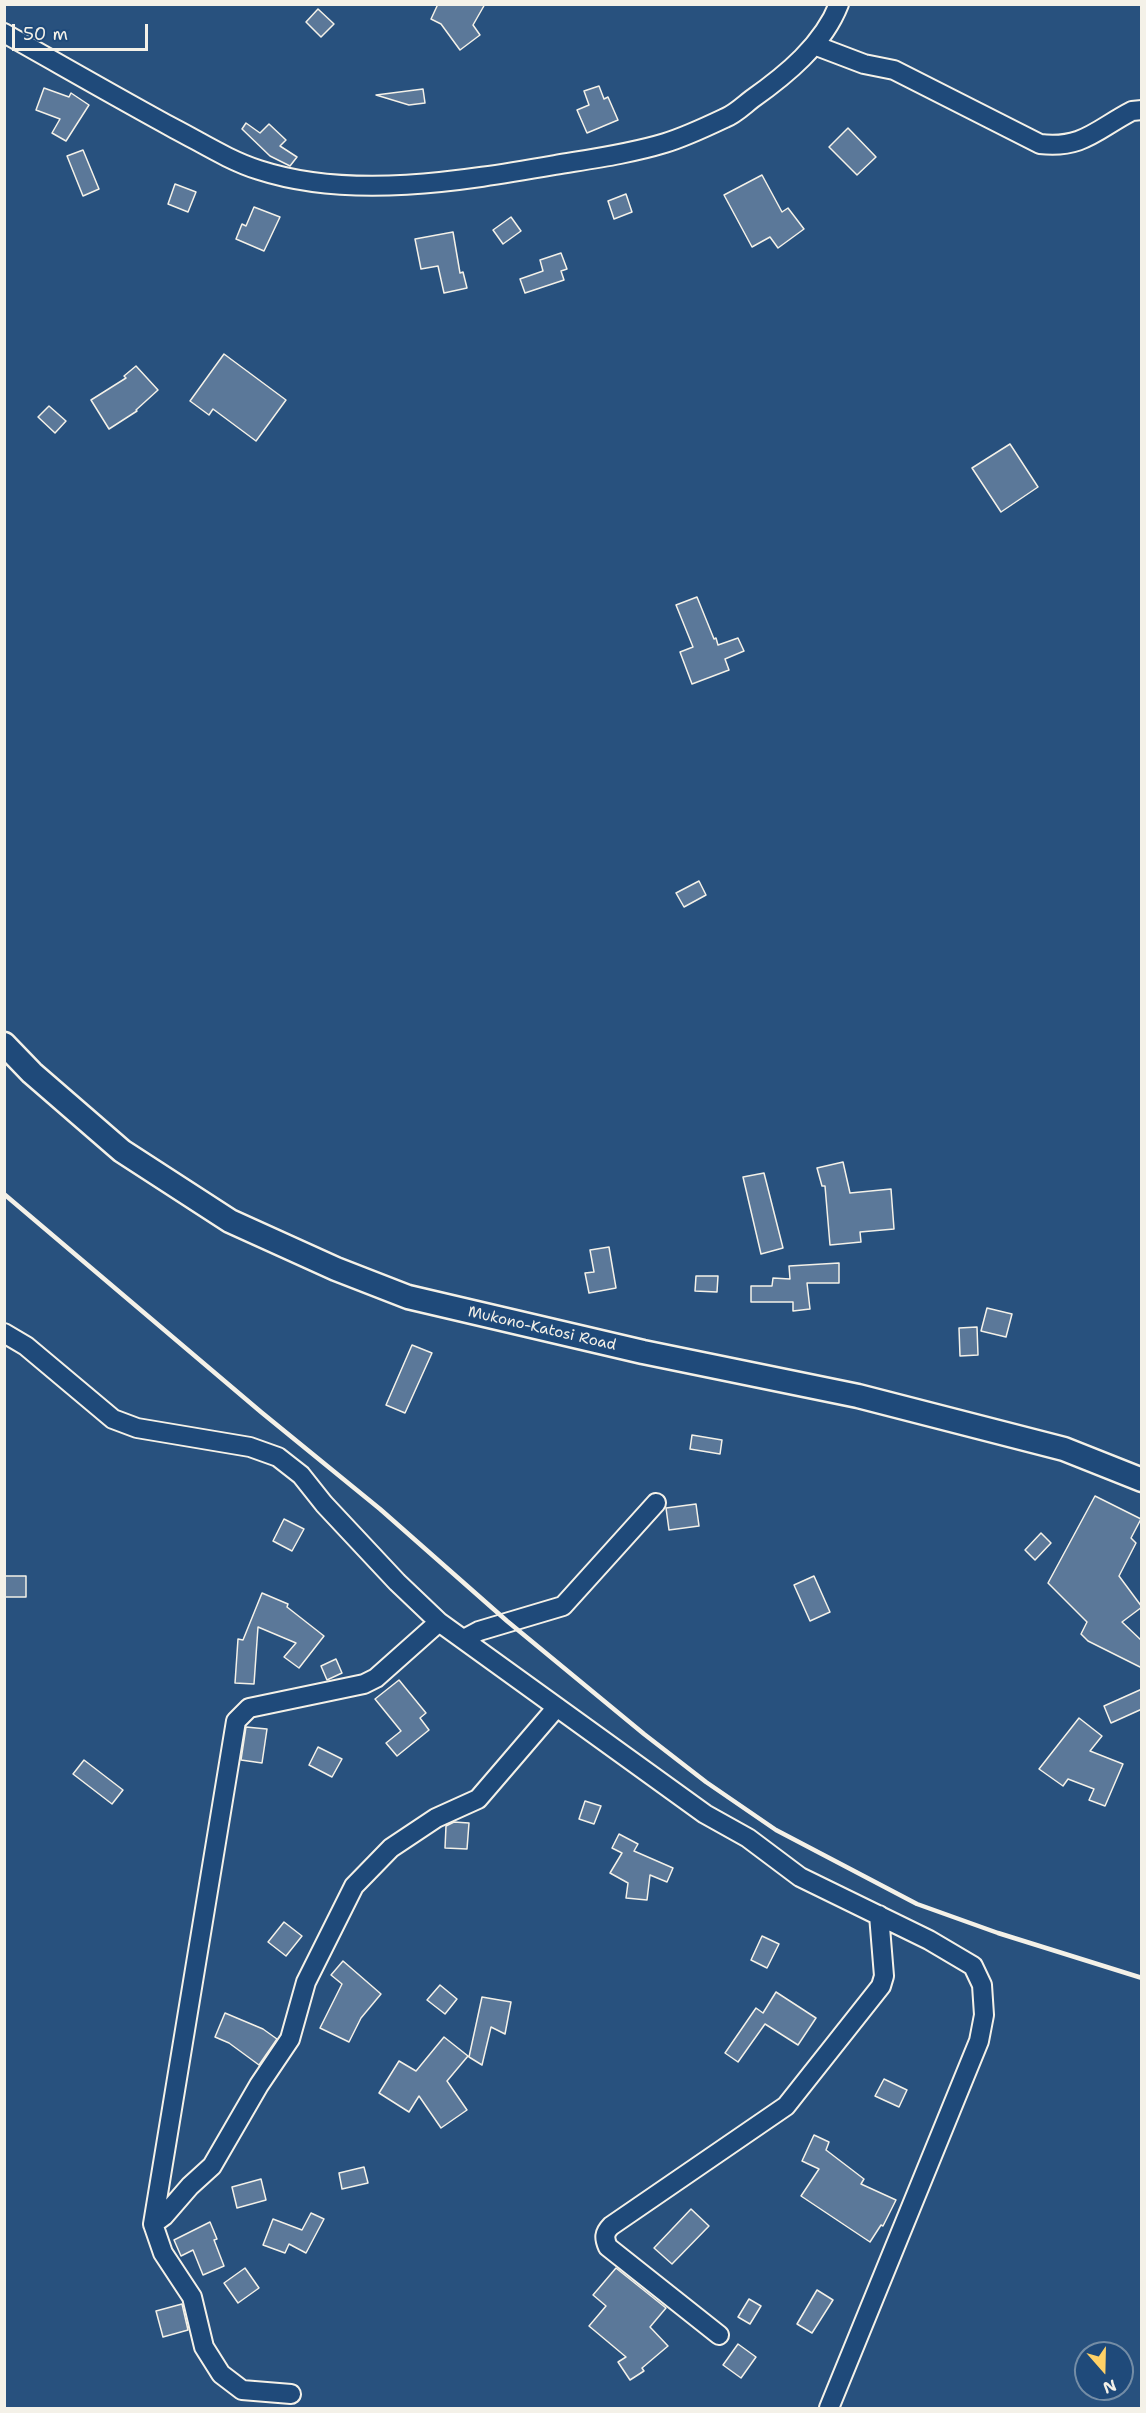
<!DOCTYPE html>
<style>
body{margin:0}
#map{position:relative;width:1146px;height:2413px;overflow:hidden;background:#28517e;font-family:"Shantell Sans",sans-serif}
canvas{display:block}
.frame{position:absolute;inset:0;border:6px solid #f4f1e8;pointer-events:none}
.north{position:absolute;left:1074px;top:2341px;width:60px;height:60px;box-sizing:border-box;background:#1f4a7a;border:2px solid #748da6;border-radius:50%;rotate:160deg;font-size:16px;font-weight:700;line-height:24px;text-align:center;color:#f4f1e8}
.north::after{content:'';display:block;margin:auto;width:21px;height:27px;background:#ffd166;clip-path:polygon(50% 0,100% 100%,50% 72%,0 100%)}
.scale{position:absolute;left:12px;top:24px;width:136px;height:27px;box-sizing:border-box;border:3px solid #f4f1e8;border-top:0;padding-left:8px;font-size:18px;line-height:21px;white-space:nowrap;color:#f4f1e8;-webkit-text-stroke:4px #1f4a7a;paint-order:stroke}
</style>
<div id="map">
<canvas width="1146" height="2413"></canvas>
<div class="frame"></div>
<div class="north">N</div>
<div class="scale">50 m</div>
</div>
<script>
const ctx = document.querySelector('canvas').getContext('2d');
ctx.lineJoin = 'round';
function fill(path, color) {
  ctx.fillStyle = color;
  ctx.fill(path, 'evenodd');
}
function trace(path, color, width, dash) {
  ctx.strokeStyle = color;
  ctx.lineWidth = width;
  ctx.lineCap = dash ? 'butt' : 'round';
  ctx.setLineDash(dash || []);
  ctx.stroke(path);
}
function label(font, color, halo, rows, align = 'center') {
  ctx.font = font + ' "Shantell Sans",sans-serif';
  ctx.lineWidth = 4.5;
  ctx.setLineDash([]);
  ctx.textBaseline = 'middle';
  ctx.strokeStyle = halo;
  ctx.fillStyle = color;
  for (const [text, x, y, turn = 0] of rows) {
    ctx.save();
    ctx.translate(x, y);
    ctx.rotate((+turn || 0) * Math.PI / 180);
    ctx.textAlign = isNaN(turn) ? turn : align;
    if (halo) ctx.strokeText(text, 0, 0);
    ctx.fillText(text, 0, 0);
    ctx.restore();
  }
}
const building = new Path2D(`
 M438,4H485L473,25L480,35L460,50L441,24L431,19Z
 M318,9L334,24L321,37L306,22Z
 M599,86L604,99L608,97L618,120L587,133L577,110L589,105L584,91Z
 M44,88L69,97L71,93L89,105L66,141L52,133L60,119L36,110Z
 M423,89L425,103L409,105L376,95Z
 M246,123L260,133L269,124L286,140L280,146L297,157L290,166L270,156L242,129Z
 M848,128L876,157L857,175L829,147Z
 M83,150L99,189L83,196L67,156Z
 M762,175L782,212L788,208L804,229L778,248L770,237L752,247L724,195Z
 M175,184L196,192L188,212L168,204Z
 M626,194L632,212L614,219L608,201Z
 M254,207L280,217L264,251L236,239L242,224L246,226Z
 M511,217L521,231L503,244L493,230Z
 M453,232L460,273L463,272L467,288L444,293L438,266L421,269L415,239Z
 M561,253L567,269L561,271L564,280L525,293L520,279L543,271L540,260Z
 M224,354L286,400L256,441L213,409L209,415L190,401Z
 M136,366L158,390L136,410L137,411L109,429L91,400L126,378L124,376Z
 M49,406L66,421L55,433L38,417Z
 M1010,444L1038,487L1001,512L972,468Z
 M697,597L714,639L716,638L718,645L738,638L744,651L725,659L729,670L692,684L680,652L693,647L676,605Z
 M699,881L706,895L684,907L676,893Z
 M843,1162L850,1193L891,1189L894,1229L860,1232L861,1242L830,1245L825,1186H822L817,1168Z
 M764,1173L783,1248L761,1254L743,1177Z
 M609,1247L616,1288L589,1293L585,1273L594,1272L590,1250Z
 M839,1263V1283H807L810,1309L793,1311V1302H751V1286H772L773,1278L790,1279L789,1266Z
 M696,1276H718L717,1292L695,1291Z
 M987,1308L1012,1314L1006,1337L981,1331Z
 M977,1327L978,1355L960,1356L959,1328Z
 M412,1345L432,1353L405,1413L386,1405Z
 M692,1435L722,1440L720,1454L690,1449Z
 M1095,1496L1141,1519L1131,1538L1136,1543L1119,1576L1142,1607L1122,1622L1142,1641V1668L1088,1641L1081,1634L1087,1622L1048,1583Z
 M696,1504L699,1526L669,1530L666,1508Z
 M284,1519L304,1529L292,1551L273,1541Z
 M1041,1533L1051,1543L1035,1560L1025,1550Z
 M4,1576H26V1597H4Z
 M814,1576L830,1612L810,1621L794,1585Z
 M262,1593L288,1604L287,1607L324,1636L299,1668L284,1657L296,1643L258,1627L254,1684L235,1683L238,1639L243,1640Z
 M336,1659L342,1673L327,1680L321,1666Z
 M399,1680L426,1713L420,1718L429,1730L397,1756L386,1743L401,1731L375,1699Z
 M1142,1689V1709L1111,1723L1104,1706Z
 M1079,1718L1102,1736L1090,1751L1123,1764L1105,1806L1089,1800L1094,1789L1068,1779L1063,1786L1039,1769Z
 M246,1727L267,1729L262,1763L241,1760Z
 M318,1747L342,1759L332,1777L309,1765Z
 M84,1760L123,1790L112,1804L73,1774Z
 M585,1801L601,1806L594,1824L579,1819Z
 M454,1822L469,1823L467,1849L445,1848L446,1826Z
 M619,1834L638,1844L634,1851L673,1868L667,1882L650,1875L647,1900L626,1898L628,1883L610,1873L622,1853L612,1848Z
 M284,1922L302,1936L286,1956L268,1942Z
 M762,1936L779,1944L767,1968L751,1960Z
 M343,1961L381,1994L361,2018L349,2042L320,2028L342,1984L331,1975Z
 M440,1985L457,1999L445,2014L427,2000Z
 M776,1992L816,2018L798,2045L765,2024L738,2062L725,2053L756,2008L763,2013Z
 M482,1997L511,2002L505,2034L491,2027L482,2065L469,2057Z
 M225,2013L263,2029L277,2039L259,2065L229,2043L215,2037Z
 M444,2037L468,2056L447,2081L467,2110L441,2128L419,2096L409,2112L379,2093L399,2061L416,2071Z
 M884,2079L907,2090L899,2107L875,2096Z
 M814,2135L829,2142L826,2150L864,2179L861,2184L896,2200L883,2226L881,2225L870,2242L801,2196L819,2169L802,2161Z
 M364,2167L368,2183L342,2189L339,2173Z
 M261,2179L266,2200L237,2208L232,2187Z
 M691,2209L709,2226L672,2264L654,2248Z
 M311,2213L324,2219L306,2253L289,2244L285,2253L263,2245L273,2219L302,2230Z
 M210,2222L217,2239L214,2240L224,2266L203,2275L193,2250L181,2256L174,2240Z
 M245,2268L259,2288L238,2303L224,2283Z
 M616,2268L666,2308L650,2327L668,2346L642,2368L644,2371L630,2380L618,2362L626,2357L589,2326L606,2306L593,2295Z
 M817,2290L833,2300L812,2333L797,2324Z
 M749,2299L761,2306L750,2324L738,2317Z
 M182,2304L188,2330L163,2337L156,2311Z
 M738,2344L756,2357L741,2378L723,2365Z`);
fill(building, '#5b7899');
trace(building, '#f4f1e8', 1.5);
const minor = new Path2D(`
 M4,33C61,65 118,98 175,129C202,143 230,161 259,170C351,200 462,181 555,165C591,159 629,154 665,143C685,137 706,127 725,118C735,114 743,106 752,99C786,75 823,45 839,4
 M814,45L864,64L894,70L1040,144C1083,149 1097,129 1132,111L1142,110
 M4,1333L26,1346L113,1419L137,1428L250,1447L278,1457L301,1475L324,1504L397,1582L439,1622L705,1814L748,1838L800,1877L929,1940L973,1966L982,1985L984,2015L979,2041L829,2408
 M464,1639L479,1631L563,1606L656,1503
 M153,2224L164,2216L190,2186L212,2166L259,2085L290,2039L306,1982L354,1886L391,1848L436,1818L478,1799L557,1707
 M719,2335L608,2247C604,2238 604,2233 611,2226L786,2106L881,1986L884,1976L879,1915
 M291,2394L242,2390L221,2374L204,2347L192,2297L163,2253L153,2224L236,1721L249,1708L364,1684L376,1678L439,1622`);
const major = new Path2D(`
 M4,1044L32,1073L122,1151L230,1221L336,1269L408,1297L643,1352L858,1396L1064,1449L1142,1480`);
trace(minor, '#f4f1e8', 22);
trace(major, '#f4f1e8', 27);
trace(minor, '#1f4a7a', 18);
trace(major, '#1f4a7a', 22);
trace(new Path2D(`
 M4,1194L261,1412L380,1509L507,1621L644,1734L706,1782L776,1830L917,1904L998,1933L1142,1978`), '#f4f1e8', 4.5);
label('15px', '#f4f1e8', '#1f4a7a', [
 ["Mukono-Katosi Road",542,1329,13]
]);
</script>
